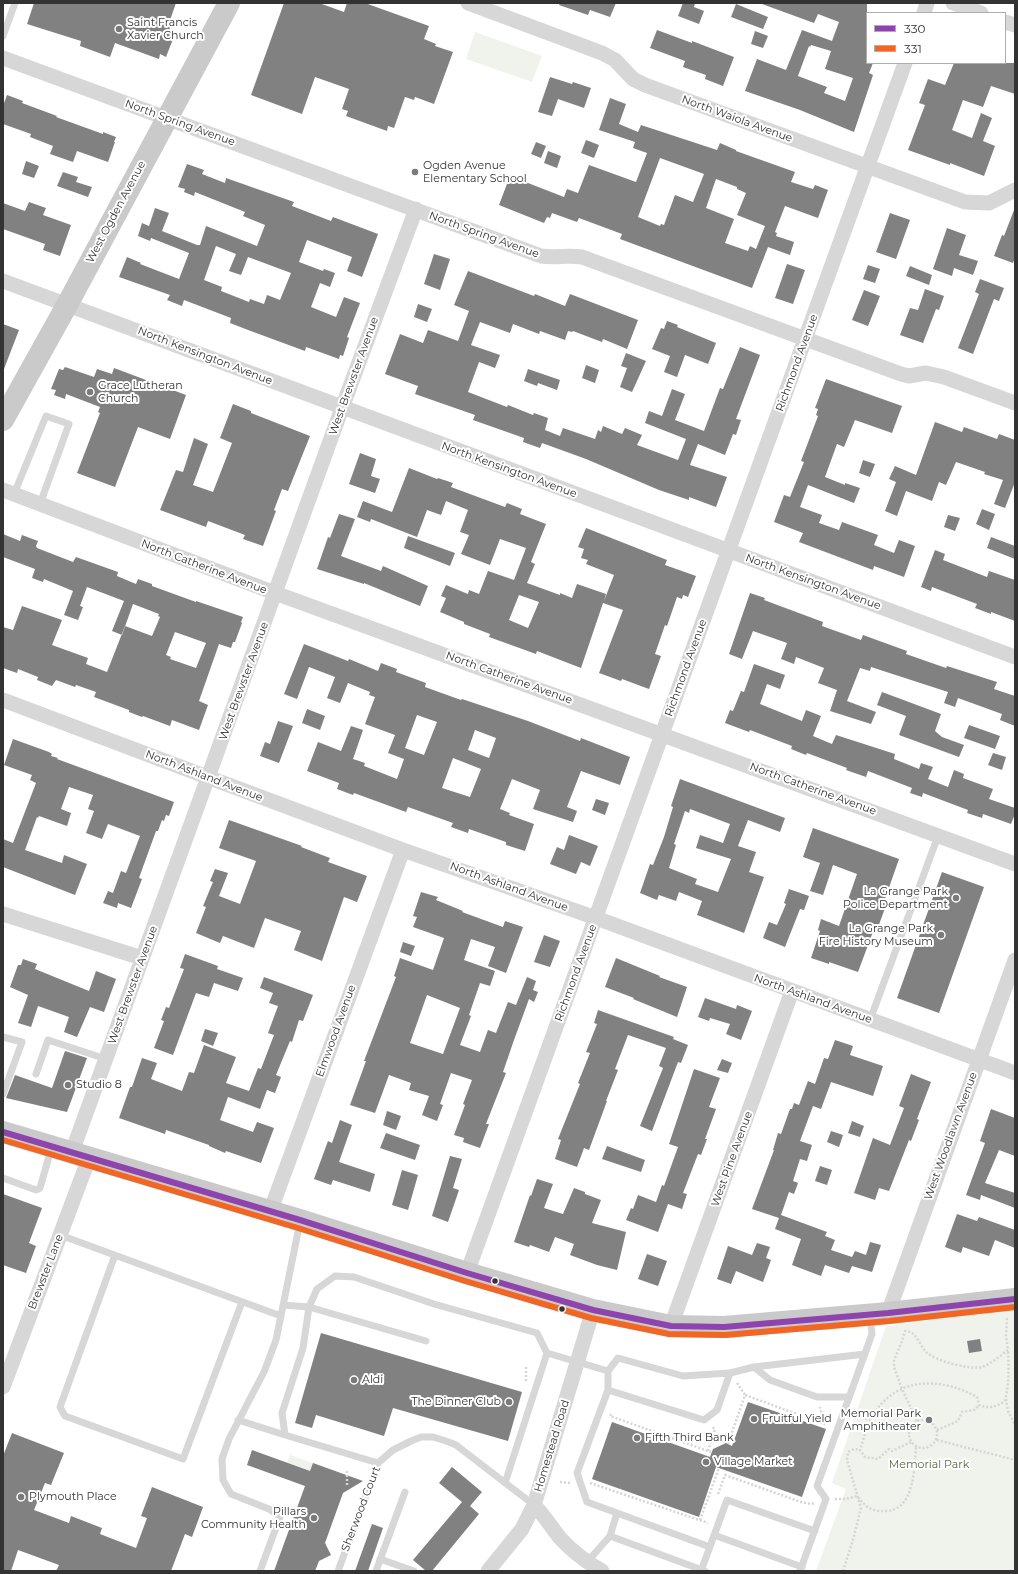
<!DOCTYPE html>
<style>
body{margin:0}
#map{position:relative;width:1018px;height:1574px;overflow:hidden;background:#fff;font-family:Montserrat,sans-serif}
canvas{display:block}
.frame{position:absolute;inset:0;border:4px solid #333;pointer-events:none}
.legend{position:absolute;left:866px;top:12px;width:140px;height:52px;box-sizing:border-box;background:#fff;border:1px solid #adadad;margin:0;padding:5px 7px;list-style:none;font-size:12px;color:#333}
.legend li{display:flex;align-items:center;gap:8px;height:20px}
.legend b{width:20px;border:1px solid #adadad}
</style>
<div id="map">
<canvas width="1018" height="1574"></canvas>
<div class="frame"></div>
<ul class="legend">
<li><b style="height:5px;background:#8e44ad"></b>330</li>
<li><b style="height:5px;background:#f26522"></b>331</li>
</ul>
</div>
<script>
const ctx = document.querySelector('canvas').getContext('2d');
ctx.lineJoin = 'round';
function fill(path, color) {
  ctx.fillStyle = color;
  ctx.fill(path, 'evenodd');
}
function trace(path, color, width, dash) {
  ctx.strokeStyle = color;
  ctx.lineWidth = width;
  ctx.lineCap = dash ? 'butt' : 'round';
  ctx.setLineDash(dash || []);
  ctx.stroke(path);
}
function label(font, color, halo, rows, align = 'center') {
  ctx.font = font + ' Montserrat,sans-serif';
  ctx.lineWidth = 4;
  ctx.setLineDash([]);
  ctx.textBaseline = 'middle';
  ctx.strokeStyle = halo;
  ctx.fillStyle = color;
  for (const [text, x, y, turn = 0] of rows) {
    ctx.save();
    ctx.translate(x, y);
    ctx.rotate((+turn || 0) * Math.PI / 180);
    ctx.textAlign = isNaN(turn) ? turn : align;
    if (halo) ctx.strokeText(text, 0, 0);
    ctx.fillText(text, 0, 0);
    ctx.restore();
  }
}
fill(new Path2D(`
 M475,32L542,56L532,82L466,59Z
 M1015,1309V1571H816L846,1489L832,1483L886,1326Z
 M290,1455L313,1463L305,1486L300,1484L305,1469L287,1463Z`), '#f0f3ec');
fill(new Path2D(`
 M34,3H176L168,26L170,27L169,32L175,34L166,57L160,54L159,59L115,43L110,57L80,46L81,41L27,24Z
 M284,3H319L344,12L347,3H365L429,26L424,39L436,44L435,46L453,52L434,104L415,97L414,100L405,97L394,128L388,126L387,131L346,116L348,111L342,109L349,89L315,77L302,114L251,95Z
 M560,3H616L610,17L590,10L588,15L559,5Z
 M683,3H695L694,7L704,11L699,24L678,16Z
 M762,3H867V63H873L869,73L873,75L854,132L800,110L745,91L757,59L786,70L802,30L832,41L839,22L818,14L814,23L762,4ZM811,45L831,51L825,69L853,78L845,101L824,93L827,87L798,76L809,46L810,47Z
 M736,4L768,17L763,29L731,17Z
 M657,30L692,43V41L734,57L723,86L705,79L706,75L683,67L685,61L650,48Z
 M755,31L768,36L763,48L751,44Z
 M954,63H1015V94L991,86L983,107L963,100L952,130L972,138L981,113L992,118L983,141L995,146L984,176L950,163V165L908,150L925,105L919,103L928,79L945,85Z
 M550,77L572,84L573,82L591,88L584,108L558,99L552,116L538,112Z
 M7,95L23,101L22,103L57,116L56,117L103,134V132L116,137L114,142H115L108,162L77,151L73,162L50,154L53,146L30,137L31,134L3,124V106Z
 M610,98L626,104L619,124L638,132L641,125L717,150L720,143L736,150V151L795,172L791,182L813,189L815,185L828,190L818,218L785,206L775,232L777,233L776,236L794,242L790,255L768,247L752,288L620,239L622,234L579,218L577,222L552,213L550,218L547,217L544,223L499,205L510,176L564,197L567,189L578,193L589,165L636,182L647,153L633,148L635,142L599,130ZM660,158L704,174L693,202L675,195L664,225L661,224L660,226L638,217ZM716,179L737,187V189L746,193L737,215L765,226L756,249L750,246L748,251L725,243L734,219L706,208Z
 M586,140L599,145L594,158L581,153Z
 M536,142L546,146L541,158L531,154Z
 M548,151L561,156L557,168L544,163Z
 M26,161L39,166L34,178L22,174Z
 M187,164L204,170L202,174L225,183L226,178L294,202L292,206L331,221L333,217L378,234L362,277L347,271L352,257L307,240L299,262L323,271L324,269L335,273L330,287L320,283L311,307L336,317L344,297L360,303L347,337L349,338L343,356L340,355L339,359L306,347L305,351L248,330L230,323L231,318L184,300L182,306L167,300L170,295L119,277L127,257L141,263L140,264L179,279L189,253L151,238L150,241L138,236L142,223L149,226L155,208L169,213L162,231L197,245H200L206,226L257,246L265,225L243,216L245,212L195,192L194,196L184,192L185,189L178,187ZM216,246L236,254L229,271L241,275L248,257L291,273L280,300L267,295L264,304L250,299L249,302L221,291L222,287L204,280Z
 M63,172L78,177L76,182L92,187L88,197L57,186Z
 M29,202L46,208L43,215L71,225L60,256L43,250L45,244L3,229V203L25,211Z
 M1014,210L1015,211V257L1013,263L994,256L1002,235L1004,236Z
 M890,213L910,220L896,259L876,252Z
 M947,228L966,235L959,255L978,261L973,275L954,268L952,276L933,269Z
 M434,254L450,259L440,290L424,284Z
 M787,264L805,270L793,304L775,298Z
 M868,265L880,269L875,283L863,279Z
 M910,266L932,275L929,285L906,276Z
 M468,271L534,296L535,294L565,306L570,294L638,320L627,349L603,339L602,342L573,331L572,332L568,331L565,340L540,331L539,334L513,324L510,333L480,322L471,345L500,355L495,368L479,362L468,392L507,407L508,405L533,415L534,413L548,418L545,430L560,436L563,428L595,439L598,430L601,432L603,426L622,434L625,428L642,435L637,445L678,460L686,439L645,423L649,411L662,416L672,389L685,394L675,420L704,431L720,388L723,389L740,347L760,355L736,419L741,420L736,435L733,434L725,455L698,444L690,465L727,477L716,507L689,497V500L659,490L586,459L542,443L540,448L523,442L524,438L473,420L475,415L415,394L418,386L385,374L400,334L423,343L428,330L458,341L469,311L454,305Z
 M980,279L1004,288L999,301L994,299L973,354L958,348L979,294L975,292Z
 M925,289L944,296L939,310L936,309L923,343L900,335L910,308L918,310Z
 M864,290L880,296L868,326L852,320Z
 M418,304L432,309L427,322L414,317Z
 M667,321L678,325L677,327L716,343L708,364L685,355L677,377L664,372L670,356L652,349L661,328L664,329Z
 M3,324L19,330L4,369H3Z
 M626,353L646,361L632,392L620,387L627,368L621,366Z
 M586,365L599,370L595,383L582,378Z
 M65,367L94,377L97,369L112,374L114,368L186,395L170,439L138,427L115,487L77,473L100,413L98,412L100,407L66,394L65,399L54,395L56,390L51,389L59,369L63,370Z
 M528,369L560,380L557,390L538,383L537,386L524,381Z
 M826,379L902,406L892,433L855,420L844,447L837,444L825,477L845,485V483L860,488L854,503L808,485L800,507L822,515L819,523L839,530L842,522L878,535L874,545L894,553L899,540L915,546L904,577L874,566L873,570L799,542L803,533L774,522L784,495L790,497L804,462L801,461L818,416L816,415L818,409L815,408Z
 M233,404L251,411V413L310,436L288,491L282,489L274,510L276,511L263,546L243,539L245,535L208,521L206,527L160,510L176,470L183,472L194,438L208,444L193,485L213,492L232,443L220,438Z
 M935,422L962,432L964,427L997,439L999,434L1015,440V482L1005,508L994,504L1003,480L984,474L985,472L956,462L946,485L939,482L932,501L906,491L897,516L885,511L896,482L889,479L895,466L916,475Z
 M360,453L376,459L371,476L380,479L375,493L349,484Z
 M863,460L875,464L870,477L859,473Z
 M409,468L437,479L438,478L453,483L451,487L505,507L507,503L522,509L520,514L546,524L531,562L535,564L527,583L560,595V593L572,598L577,584L606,594L604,601L614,575L586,564L588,560L581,558L584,549L578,547L586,528L667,560L665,565L696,576L688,597L683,595L682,599L677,597L667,626L665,625L655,654L661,656L649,689L622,679L621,681L599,673L623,610L603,603L581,668L537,651L536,654L489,637L490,634L464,624V622L440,612L446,598L441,596L446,585L468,594L469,590L479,594L488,571L514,580L526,548L500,539L490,565L461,554L469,535L460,532L468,510L446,501L441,515L427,510L417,537L371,519L370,522L357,517L363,501L392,512ZM519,595L539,602L528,628L509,620Z
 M982,509L995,514L989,530L976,524Z
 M339,514L355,519L341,556L381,571L383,566L428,586L420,606L364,583V584L317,569L328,537L330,538Z
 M948,515L960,518L955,531L944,527Z
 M3,534L20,541L22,535L38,541L36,546L37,548L73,562L76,557L118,572L117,576L136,584L138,579L152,584V586L196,602V601L243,617L241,622L242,623L235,642H233L231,648L219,644L199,701L208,705L199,730L172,720L170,726L143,716L142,717L129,712V710L94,697L96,692L76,685L75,687L56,680L52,686L37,680L38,677L18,669L17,673L3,668V627L13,630L22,606L62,620L52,645L88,658L86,664L107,672L125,626L152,636L160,617L158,616L159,614L133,604L122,635L112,631L124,601L87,587L80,606L83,607L78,620L64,615L73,591L44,579L43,582L32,578L35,569L3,557ZM175,632L206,643L196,668L170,659L171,657L166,655Z
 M408,536L455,553L450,566L404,548Z
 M991,537L1015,546V559L987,548Z
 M935,550L945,554L943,560L987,577L989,571L1015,580V621L991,612V614L975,608L977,604L932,587L931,591L921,587Z
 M750,593L765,598L764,600L823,622L822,626L861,640L863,635L907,651L906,654L946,668L947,666L997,682L994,689L1015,696V726L1000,720L1002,714L958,698L955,707L944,703L948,692L871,667L870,671L860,668L847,701L876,712L871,724L830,711L837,690L818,683L824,668L796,657L794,664L781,659L787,643L753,631L742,659L729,654Z
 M304,644L348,661L349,659L378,671L381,663L397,669L396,672L426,683L425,687L461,700L462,699L528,721L580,741L581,738L630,757L620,785L581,771L567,807L577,811L573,822L533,809L540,790L512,779L500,809L510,813L509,815L534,824L525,851L506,845V842L469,829L468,833L451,827L453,823L408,807L406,812L354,793L353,795L337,789L339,783L307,771L318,742L341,751L351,726L363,730L353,759L365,763L364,766L397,779L404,759L388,753L395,735L365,724L375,697L369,695L370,692L348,683L340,703L327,698L335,677L309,667L297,699L284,694ZM417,715L437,722L424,755L405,748ZM475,730L496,738L489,758L468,750ZM453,758L481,769L470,797L442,788Z
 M754,664L785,675L780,689L767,684L760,704L802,721L806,710L821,716L813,736L832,744L836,735L895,754L894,759L919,769L921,763L933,767L928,779L948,787L954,770L964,774L963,778L993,789L989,799L1015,808V814L1011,824L983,814L982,818L967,813L968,810L923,793L922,797L910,793L912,788L868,771L866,777L846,770L847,768L807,753L806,755L791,749L792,746L750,730L749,732L725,723L730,710L733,711L741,691L744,692Z
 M882,692L941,714L935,731L942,737L964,745L959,757L899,735L906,716L877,705Z
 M307,709L325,716L320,730L302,723Z
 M278,721L293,726L279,763L260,756L265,742L270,744Z
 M969,725L1000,736L995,749L964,738Z
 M13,739L49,752L52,754L51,756L58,758L57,759L174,802L169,816L166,815L164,821L162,820L158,831H156L139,878L142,879L131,908L118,903L117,908L103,903L108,891L113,893L121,871L126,873L140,836L108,824L102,839L86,833L94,811L88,809L93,795L69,787L61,809L71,813L67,826L39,816L38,818L37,817L25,850L62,863L64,855L87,864L75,895L3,867V839L13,843L36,783L30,780L32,775L4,765Z
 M993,753L1006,757L1002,770L988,765Z
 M680,779L785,818L780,832L748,820L738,846L756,852L749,872L764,877L744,933L697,915L702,901L679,892L676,901L659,895L657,900L640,893L650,864L653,865L664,837L673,807L671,806ZM690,809L730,824L723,843L700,835L696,848L731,859L718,892L695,884L697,879L669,868L676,845L674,844L685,811L689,813Z
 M596,799L609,803L605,815L592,810Z
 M229,820L302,846L301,847L330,858L328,862L367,876L357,902L344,897L322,961L294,950L301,931L265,918L254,948L223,936L220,943L196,933L206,907L203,906L213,882L210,881L215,869L228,873L219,896L240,904L256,861L219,848Z
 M813,828L899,859L885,899L888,900L877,930L874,929L858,972L829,962V964L811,958L820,931L818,930L821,919L839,926L857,874L833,865L823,895L810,891L820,863L803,857Z
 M569,835L598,846L590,866L581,862L576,874L550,864L557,847L564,850Z
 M942,872L984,887L939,1013L897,998Z
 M789,889L809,896L804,910L800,909L785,947L763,938L769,922L777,925L786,904L784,903Z
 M421,892L438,897L436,900L463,911L462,912L503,927L505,921L523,927L506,973L488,966L495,947L471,939L464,960L495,971L490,986L480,983L469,1015L471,1016L460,1045L480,1052L488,1030L496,1033L508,1002L516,1005L527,977L536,981L533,990L538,992L534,1002L529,999L514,1040L503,1072L506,1073L486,1124H489L480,1148L463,1142L464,1138L454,1135L465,1105L463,1104L472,1080L451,1073L440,1104L443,1105L437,1121L422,1115L429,1096L409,1090L411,1083L389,1075L375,1113L350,1105L366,1061H364L396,977L394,976L400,958L433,970L444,938L413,927L417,917L413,916ZM427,995L460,1008L443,1054L410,1043Z
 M544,935L560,941L550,967L534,962Z
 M403,942L415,946L411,956L400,952Z
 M185,954L218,966L217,969L243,978L238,991L214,983L209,997L196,993L173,1055L154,1048L164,1021L161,1020L166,1007L169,1008L184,969L180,968Z
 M616,958L660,976L659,977L687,987L677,1017L633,999L634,998L605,987Z
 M23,959L37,964L35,969L89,991L96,971L116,979L104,1012L90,1007L77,1037L64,1032L69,1017L38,1006L31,1027L18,1023L28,995L10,987L18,965H21Z
 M264,977L313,995L303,1021L299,1020L292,1042L290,1041L276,1075L281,1077L275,1093L267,1090L260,1109L228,1097L220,1120L253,1132L257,1122L274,1128L261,1163L226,1151L225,1153L209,1146V1145L166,1130L165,1134L119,1118L130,1087H132L142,1058L157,1063L151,1079L182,1091L189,1072L194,1073L204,1045L236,1057L226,1083L249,1091L258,1068L261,1069L274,1035L268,1033L278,1006L269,1003L273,993L260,988Z
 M705,998L736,1009L737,1005L752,1011L741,1040L726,1034L730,1024L710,1018L709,1021L698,1017Z
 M598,1010L674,1037L673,1039L688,1045L681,1063L678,1062L652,1131L640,1126L663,1068L659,1066L666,1048L628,1035L615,1069L618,1070L606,1101H607L589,1150L584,1148L577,1167L555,1159L561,1140L558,1139L580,1084L578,1083L590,1053L586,1052L597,1024L594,1023Z
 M205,1029L218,1033L213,1046L201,1041Z
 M835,1040L853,1046L850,1055L883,1066L873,1096L831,1082L821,1109L813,1106L800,1141L812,1145L807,1161L800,1159L793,1181L798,1183L794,1194L789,1192L781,1215L827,1232L825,1236L835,1240L831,1250L852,1257L855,1251L866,1255L870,1242L881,1245L872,1272L852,1266L849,1273L825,1265L821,1276L792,1265L801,1239L775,1229L779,1218L752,1209L774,1150H773L778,1133L781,1134L790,1109H792L794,1103L799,1105L808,1081L815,1084L824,1058L828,1059Z
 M65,1051L87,1058L67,1112L6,1098L15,1075L52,1088Z
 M722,1059L732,1063L728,1073L717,1070Z
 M694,1069L720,1078L709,1107L716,1109L705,1139H707L701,1155L698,1154L683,1193L687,1194L682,1209L668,1204L658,1232L626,1220L631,1208L633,1209L638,1195L656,1202L662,1185L664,1186L678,1147L669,1144Z
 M911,1074L931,1082L917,1119L919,1120L911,1141L909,1140L889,1191L879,1188L875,1200L854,1193L873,1138L890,1145L904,1108L899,1106Z
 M991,1109L1015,1118V1156L999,1150L985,1183L1015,1193V1208L981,1195L980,1200L966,1195L985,1143L980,1141Z
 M387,1111L401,1116L396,1130L383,1125Z
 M340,1120L352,1125L339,1162L375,1174L370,1192L333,1180L331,1185L314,1179L328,1141L332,1143Z
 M852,1121L864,1126L860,1137L848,1133Z
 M831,1131L843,1135L839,1147L827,1142Z
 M386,1133L420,1145L415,1160L380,1148Z
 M607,1146L645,1160L641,1172L602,1159Z
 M450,1156L462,1159L453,1188L459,1190L448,1222L432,1216Z
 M820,1166L832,1170L827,1185L815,1181Z
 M402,1170L418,1175L408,1210L392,1205Z
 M537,1179L553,1184L544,1208L563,1214L574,1188L585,1192V1194L601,1200L592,1223L626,1232L617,1270L597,1265L570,1255L574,1244L555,1237L549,1252L530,1245L529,1247L514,1242L530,1195L531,1196Z
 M3,1194L42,1208L29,1243L36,1246L26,1273L3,1265Z
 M957,1214L977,1221L979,1217L1015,1230V1248L995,1240L989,1256L963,1247L961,1253L945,1247Z
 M757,1243L770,1247L766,1258L771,1260L763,1282L736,1271L731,1284L717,1279L728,1246L752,1255Z
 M647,1254L667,1261L658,1286L638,1279Z
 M321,1333L522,1392L508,1441L393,1408L384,1436L316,1415L312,1428L295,1423Z
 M980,1339L982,1351L969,1353L967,1341Z
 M748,1402L826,1429L802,1497L716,1467L699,1517L592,1479L612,1422L710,1457L713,1449L726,1443L732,1446Z
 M12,1433L64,1453L51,1485L45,1483L34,1510L69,1523L71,1516L102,1528L100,1534L136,1548L147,1518L141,1516L152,1487L203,1507L192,1537L185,1534L171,1571H56L59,1565L18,1550L11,1571H3V1456Z
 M252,1450L310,1471L313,1463L363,1481L343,1493L325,1543L331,1555L319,1561L315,1571H274L305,1486L247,1465Z
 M452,1467L482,1492L470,1506L479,1514L432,1571H426L413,1560L462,1502L439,1483Z
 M372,1524L383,1528L368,1571H355Z`), '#818181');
trace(new Path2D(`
 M526,1367V1382
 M737,1383L745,1395
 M1006,1399L1008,1411L1015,1425
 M611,1414L610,1416L711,1452
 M854,1414L870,1420
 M909 1434a14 14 0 1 1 28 0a14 14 0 1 1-28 0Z
 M917,1421L902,1389L894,1367V1360L901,1344L905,1331C917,1331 919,1345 926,1352C936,1361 969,1370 982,1367C991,1364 1001,1355 1008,1350L1006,1336L1007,1318
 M937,1430L958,1421L962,1412L974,1410L979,1405
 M937,1440L1015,1460
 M911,1442L892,1451L889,1449L878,1459L865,1457L860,1450C864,1439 866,1426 873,1415C897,1376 941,1377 977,1397L979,1405C989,1409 996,1407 1005,1401C1009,1383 1009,1368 1008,1350
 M728,1444L745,1395L824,1424L820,1407
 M708,1451L715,1429L712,1427
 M560,1482L570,1483
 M590,1483L708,1523
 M347,1485V1471
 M718,1494L725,1475L801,1502L811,1504L815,1503
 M835,1499H846L857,1496C866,1507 871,1512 886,1511C915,1510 914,1468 916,1447
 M700,1520L719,1468
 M843,1571L853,1540L861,1508L847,1460L848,1452L854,1449L860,1450`), '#d5d5d5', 2.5, [2, 2]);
trace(new Path2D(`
 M3,36L15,3
 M14,494L46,416L69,424L40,504
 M870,1020L938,836
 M3,1037L22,1042L3,1094
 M36,1074L48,1040L106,1059
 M3,1178L36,1190L40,1188L51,1149
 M60,1235L281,1316
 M115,1255L60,1407L65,1416L183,1459L242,1302
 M283,1305L309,1307L317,1289L335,1276L354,1277L434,1304L537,1333L547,1353L505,1483
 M547,1353L608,1371
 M754,1367L770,1380L817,1397H849
 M608,1390L704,1420L717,1410L730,1373
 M238,1420L285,1435L282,1413L303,1348L309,1307L426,1341
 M285,1435L378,1463
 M714,1535L802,1567
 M610,1536L705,1571
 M710,1547L587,1502L577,1473L608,1390V1371L618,1358L683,1376L730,1373L754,1367L865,1354
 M380,1559L414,1571
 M588,1561L610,1536L617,1513
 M260,1571L280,1517L269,1509L231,1494L223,1480L222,1459L229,1439L264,1372L276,1340L300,1222
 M338,1571L378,1463L393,1450L411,1441L421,1437H433L446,1441L456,1445L534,1505
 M376,1571L405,1492
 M701,1571L727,1500L815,1531
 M800,1571L826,1499L817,1486L872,1334L870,1316`), '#d7d7d7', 7);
trace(new Path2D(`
 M468,3L602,53L615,60L633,79L645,85L965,202L989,203L1015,190
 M953,3L981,13
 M924,13L927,3
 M1005,22L1015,25
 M3,58L541,256C555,258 568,255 582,257L901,374L909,376L926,373L944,377L1015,403
 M3,281L1015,657
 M3,490L275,593L1015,864
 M3,700L226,784L403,850L596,918L1015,1073
 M3,914L142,958
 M72,1152L342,408L416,209
 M270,1212L403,850
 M467,1273L905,63
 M888,1313L1015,960
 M671,1326L792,991
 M3,1387L89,1158
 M534,1505C544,1515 551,1527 560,1538C571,1550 588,1563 602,1571
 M488,1571L522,1529L534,1505L593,1310`), '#d7d7d7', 15);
trace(new Path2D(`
 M3,420L67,305L229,3
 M3,1132L300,1220L467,1273L593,1310L671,1326L724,1327L888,1313L1015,1299`), '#cacaca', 22);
trace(new Path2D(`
 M3,1132L300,1220L467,1273L593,1310L671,1326L724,1327L888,1313L1015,1299`), '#8e44ad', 6);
trace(new Path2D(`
 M3,1140L298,1228L465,1281L591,1318L669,1334L725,1335L889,1321L1015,1307`), '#f26522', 6);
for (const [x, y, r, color] of [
 [119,29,4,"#7a7a7a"],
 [415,172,4,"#7a7a7a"],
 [90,392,4,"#7a7a7a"],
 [956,898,4,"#7a7a7a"],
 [941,935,4,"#7a7a7a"],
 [68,1085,4,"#7a7a7a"],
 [495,1281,3.5,"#333"],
 [562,1309,3.5,"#333"],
 [354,1380,4,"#7a7a7a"],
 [509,1402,4,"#7a7a7a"],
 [754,1419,4,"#7a7a7a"],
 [929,1420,4,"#7a7a7a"],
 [637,1438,4,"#7a7a7a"],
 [706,1462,4,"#7a7a7a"],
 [21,1497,4,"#7a7a7a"],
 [314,1518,4,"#7a7a7a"]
]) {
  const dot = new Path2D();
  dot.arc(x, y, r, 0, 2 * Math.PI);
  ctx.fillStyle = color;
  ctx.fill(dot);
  trace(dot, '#fff', 1.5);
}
label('11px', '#333', '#fff', [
 ["Saint Francis",127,23],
 ["Xavier Church",127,36],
 ["Ogden Avenue",423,166],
 ["Elementary School",423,179],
 ["Grace Lutheran",98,386],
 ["Church",98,399],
 ["La Grange Park",948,892,"right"],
 ["Police Department",948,905,"right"],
 ["La Grange Park",933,929,"right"],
 ["Fire History Museum",933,942,"right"],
 ["Studio 8",76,1085],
 ["Aldi",362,1380],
 ["The Dinner Club",501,1402,"right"],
 ["Memorial Park",921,1414,"right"],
 ["Amphitheater",921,1427,"right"],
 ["Fruitful Yield",762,1419],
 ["Fifth Third Bank",645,1438],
 ["Village Market",714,1462],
 ["Plymouth Place",29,1497],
 ["Pillars",306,1512,"right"],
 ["Community Health",306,1525,"right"]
], 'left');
label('11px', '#333', '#fff', [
 ["North Waiola Avenue",737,119,20],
 ["North Spring Avenue",180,123,20],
 ["West Ogden Avenue",116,212,-62],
 ["North Spring Avenue",484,235,20],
 ["North Kensington Avenue",205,356,21],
 ["Richmond Avenue",797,363,-70],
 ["West Brewster Avenue",354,376,-70],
 ["North Kensington Avenue",509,470,20],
 ["North Catherine Avenue",204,567,21],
 ["North Kensington Avenue",813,582,20],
 ["Richmond Avenue",686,668,-70],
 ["North Catherine Avenue",509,678,20],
 ["West Brewster Avenue",244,681,-70],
 ["North Ashland Avenue",204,776,21],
 ["North Catherine Avenue",813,789,20],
 ["North Ashland Avenue",509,887,20],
 ["Richmond Avenue",576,973,-70],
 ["West Brewster Avenue",133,985,-70],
 ["North Ashland Avenue",813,999,20],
 ["Elmwood Avenue",336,1031,-70],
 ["West Woodlawn Avenue",951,1136,-70],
 ["West Pine Avenue",732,1159,-70],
 ["Brewster Lane",46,1272,-69],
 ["Homestead Road",552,1446,-73],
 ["Sherwood Court",361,1509,-69]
]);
label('11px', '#566c42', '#fff', [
 ["Memorial Park",929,1465]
]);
</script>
